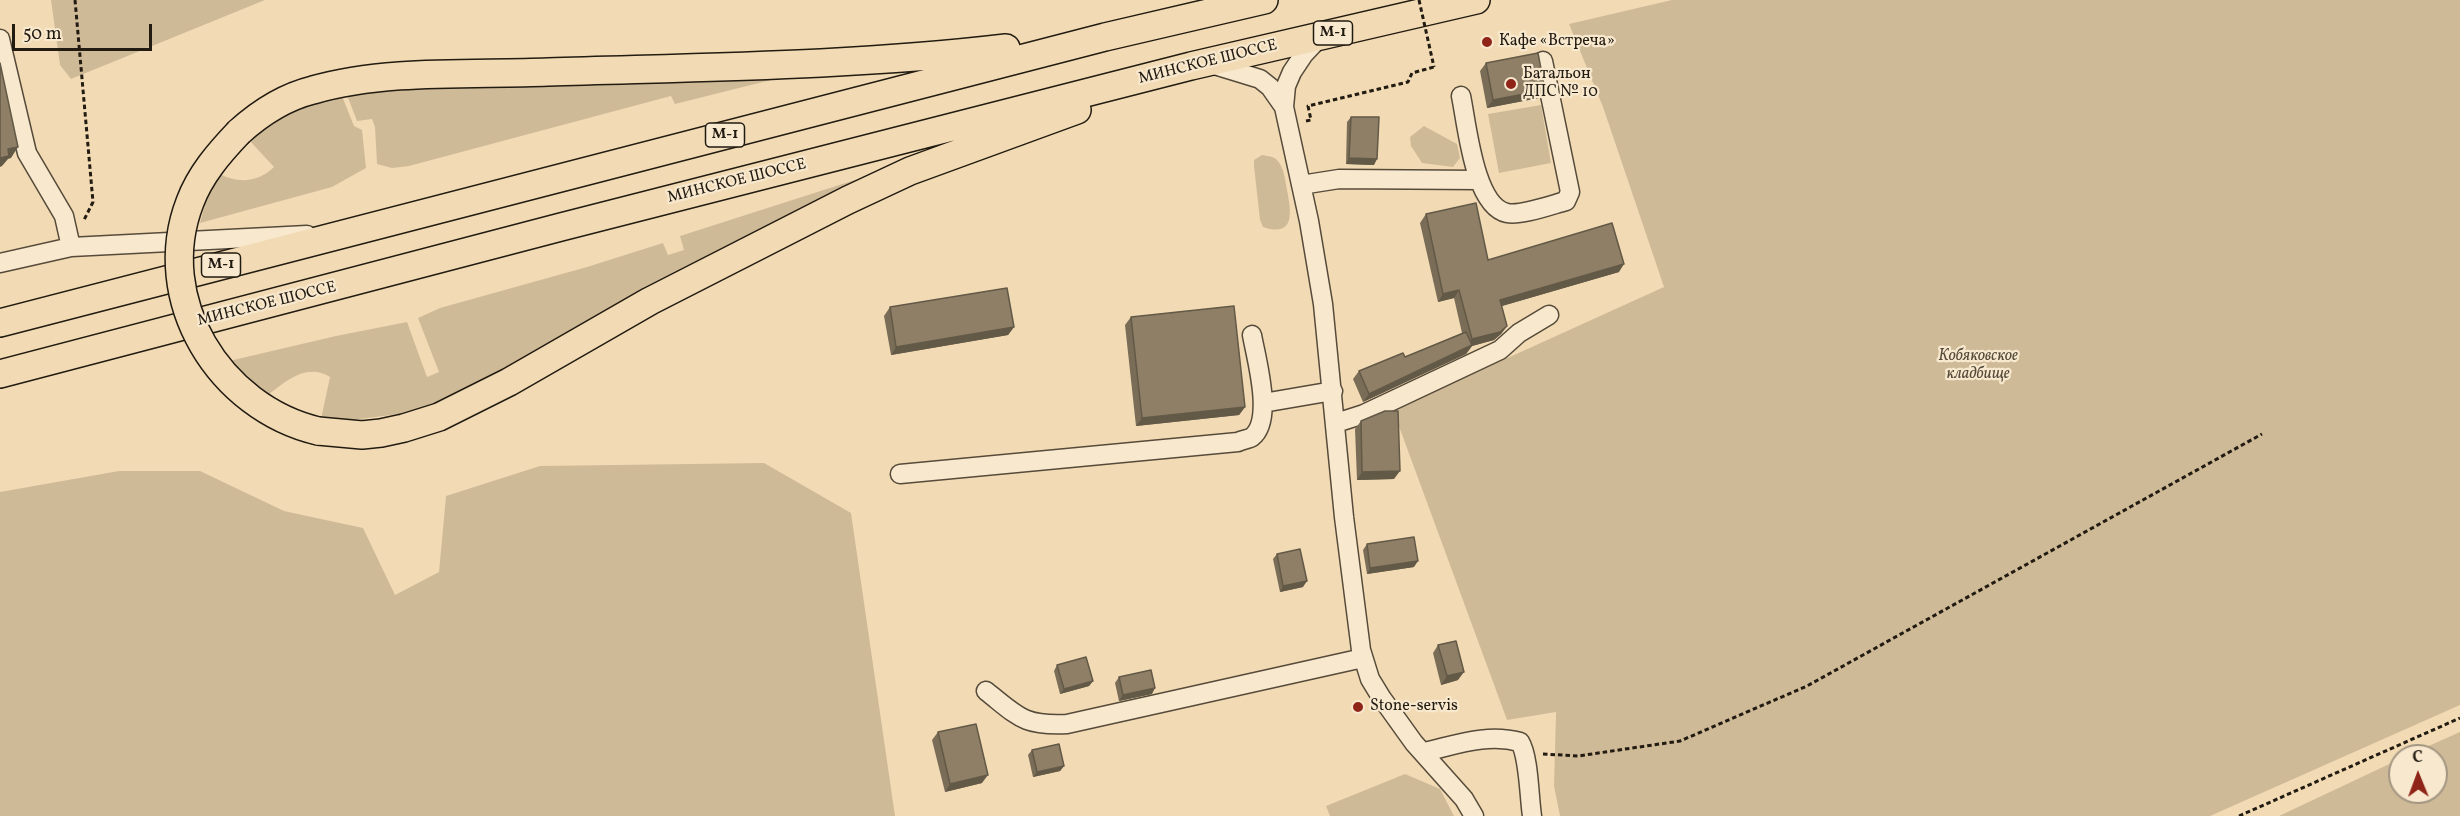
<!DOCTYPE html>
<meta charset="utf-8">
<style>
body{margin:0}
#map{position:relative;width:2460px;height:816px;overflow:hidden;background:#f2dbb4;font-family:Vollkorn,serif}
canvas{display:block}
.north{position:absolute;left:2388px;top:744px;width:60px;height:60px;box-sizing:border-box;background:#f7e8ce;border:2px solid #a29682;border-radius:50%;rotate:359deg;font-size:16px;font-weight:700;line-height:24px;text-align:center;color:#221b11}
.north::after{content:'';display:block;margin:auto;width:21px;height:27px;background:#8f2418;clip-path:polygon(50% 0,100% 100%,50% 72%,0 100%)}
.scale{position:absolute;left:12px;top:24px;width:140px;height:27px;box-sizing:border-box;border:3px solid #221b11;border-top:0;padding-left:8px;font-size:18px;line-height:21px;white-space:nowrap;color:#221b11;-webkit-text-stroke:4px #f7e8ce;paint-order:stroke}
</style>
<div id="map">
<canvas width="2460" height="816"></canvas>
<div class="north">С</div>
<div class="scale">50 m</div>
</div>
<script>
const ctx = document.querySelector('canvas').getContext('2d');
ctx.lineJoin = 'round';
function fill(path, color) {
  ctx.fillStyle = color;
  ctx.fill(path, 'evenodd');
}
function trace(path, color, width, dash) {
  ctx.strokeStyle = color;
  ctx.lineWidth = width;
  ctx.lineCap = dash ? 'butt' : 'round';
  ctx.setLineDash(dash || []);
  ctx.stroke(path);
}
function label(font, color, halo, rows, align = 'center') {
  ctx.font = font + ' Vollkorn,serif';
  ctx.lineWidth = 4.5;
  ctx.setLineDash([]);
  ctx.textBaseline = 'middle';
  ctx.strokeStyle = halo;
  ctx.fillStyle = color;
  for (const [text, x, y, turn = 0] of rows) {
    ctx.save();
    ctx.translate(x, y);
    ctx.rotate((+turn || 0) * Math.PI / 180);
    ctx.textAlign = isNaN(turn) ? turn : align;
    if (halo) ctx.strokeText(text, 0, 0);
    ctx.fillText(text, 0, 0);
    ctx.restore();
  }
}
fill(new Path2D(`
 M51,0H265L71,79L60,65Z
 M1672,0H2460V705L2210,816H1560L1554,786L1556,712L1507,720L1393,410L1664,287L1603,107L1569,24Z
 M787,76L675,104L671,96L409,166L392,168L377,164L375,127L372,119L357,121L347,95L407,88Z
 M342,96L354,126L362,130L366,168L332,187L200,223L207,197L220,174C238,184 259,182 274,167L248,139C274,115 308,104 342,96Z
 M1541,105L1551,163L1499,173L1488,114Z
 M1424,126L1457,144L1460,158L1453,167L1422,163L1411,146L1410,137Z
 M1262,155C1267,156 1272,156 1276,159C1284,166 1285,180 1287,190C1291,211 1296,238 1263,227L1260,220L1254,166V160Z
 M858,179L646,286L576,330L473,388L422,411L337,422L321,419L330,377C307,363 287,380 268,395L242,376L229,361L336,336L407,322L427,377L439,372L418,318L440,308L587,267L663,243L668,255L684,250L680,236Z
 M764,463L851,513L895,816H0V492L119,471H200L284,511L363,528L395,595L439,572L446,496L540,466Z
 M2460,732V816H2279L2400,759V792H2436V756H2406Z
 M1405,774L1440,789L1454,816H1330L1326,806Z`), '#cfba98');
const minor = new Path2D(`
 M1320,37L1304,54L1292,72L1286,86L1284,107L1309,221L1323,304L1344,517L1361,650L1370,679L1381,697L1414,743L1464,799L1474,816
 M0,39L27,153L64,216L71,247
 M1211,64L1260,79L1270,87L1284,107
 M1461,96C1467,124 1474,206 1507,213C1521,216 1551,205 1566,201L1570,192L1543,61
 M1301,185L1339,179L1479,180
 M0,263L71,247L307,235
 M1263,403L1333,391
 M1336,423L1364,414L1500,350L1519,333L1549,315
 M900,474L1238,442C1242,440 1249,439 1252,437C1274,420 1256,358 1252,335
 M986,691C1019,717 1023,726 1067,724L1363,658
 M1424,752C1456,745 1487,733 1520,742C1529,757 1529,796 1532,816`);
const highway = new Path2D(`
 M239,132C260,113 285,97 313,90C386,69 473,75 548,72C701,67 854,66 1006,48
 M0,323L1105,37L1264,0
 M0,374L561,227L1191,66L1476,0
 M318,431L362,435L381,433L404,428L439,417L509,382L650,301L848,200L910,171L1077,110`);
trace(minor, '#564b3a', 21);
trace(highway, '#221b11', 30);
trace(new Path2D(`
 M75,0L93,202L84,220
 M1306,121L1311,120L1308,106L1408,82L1412,73L1434,67
 M1543,754L1578,756L1680,741L1807,686L2262,434
 M2239,816L2460,718`), '#221b11', 3, [4.5, 3]);
trace(minor, '#f7e8ce', 18);
trace(highway, '#f2dbb4', 27);
const highwayBridge = new Path2D(`
 M239,132C219,153 200,175 190,202C152,300 220,408 318,431`);
trace(highwayBridge, '#221b11', 30, []);
trace(new Path2D(`
 M1419,0L1434,67`), '#221b11', 3, [4.5, 3]);
trace(highwayBridge, '#f2dbb4', 27);
fill(new Path2D(`
 M1486,63L1545,90L1539,98L1487,108L1480,71Z
 M1351,117L1374,165L1346,164L1347,122Z
 M1426,214L1488,260L1619,272L1502,306L1507,326L1501,334L1494,340L1472,346L1466,354L1363,402L1353,379L1359,371L1405,357L1462,333L1454,298L1438,302L1420,223Z
 M890,307L1014,327L1008,335L891,355L884,316Z
 M1131,317L1245,407L1239,415L1136,426L1125,325Z
 M1361,421L1394,479L1357,480L1355,429Z
 M1367,544L1414,567L1367,574L1363,550Z
 M1277,554L1303,587L1280,592L1273,559Z
 M1438,645L1458,680L1441,685L1433,653Z
 M1057,665L1093,681L1089,686L1060,694L1054,671Z
 M1119,677L1152,694L1119,701L1115,683Z
 M938,732L982,783L945,792L932,740Z
 M1032,750L1064,766L1060,771L1033,777L1028,755Z`), '#7a6d58');
fill(new Path2D(`
 M1545,90L1539,98L1487,108L1493,100Z
 M18,147L11,158L8,159L2,166L0,167V158L8,149Z
 M1349,158L1377,159L1374,165L1346,164Z
 M1624,264L1619,272L1495,308L1500,300Z
 M1459,290L1454,298L1438,302L1443,294Z
 M1507,326L1501,334L1494,340L1472,346L1466,354L1363,402L1369,394L1466,347L1472,339Z
 M1014,327L1008,335L891,355L896,347Z
 M1245,407L1239,415L1136,426L1142,418Z
 M1400,471L1394,479L1357,480L1362,472Z
 M1418,561L1414,567L1367,574L1370,568Z
 M1307,581L1303,587L1280,592L1283,586Z
 M1464,672L1458,680L1441,685L1447,676Z
 M1093,681L1089,686L1060,694L1064,689Z
 M1155,688L1152,694L1119,701L1123,695Z
 M1064,766L1060,771L1033,777L1037,772Z
 M988,775L982,783L945,792L950,784Z`), '#635947');
const building = new Path2D(`
 M1538,53L1545,90L1493,100L1486,63Z
 M0,63L18,147L8,149L9,156L0,158Z
 M1351,117H1379L1377,159L1349,158Z
 M1476,203L1488,260L1612,223L1624,264L1500,300L1507,326L1500,332L1472,339L1459,290L1443,294L1426,214Z
 M1007,288L1014,327L896,347L890,307Z
 M1234,306L1245,407L1142,418L1131,317Z
 M1466,332L1472,345L1369,394L1359,371L1403,353L1405,357Z
 M1385,411H1398L1400,471L1362,472L1361,421Z
 M1414,537L1418,561L1370,568L1367,544Z
 M1300,549L1307,581L1283,586L1277,554Z
 M1456,641L1464,672L1447,676L1438,645Z
 M1086,657L1093,681L1064,689L1057,665Z
 M1151,670L1155,688L1123,695L1119,677Z
 M976,724L988,775L950,784L938,732Z
 M1059,744L1064,766L1037,772L1032,750Z`);
fill(building, '#8e7f66');
trace(building, '#635947', 1.5);
for (const [x, y, r, color] of [
 [1487,42,6,"#8f2418"],
 [1511,84,6,"#8f2418"],
 [1358,707,6,"#8f2418"]
]) {
  const dot = new Path2D();
  dot.arc(x, y, r, 0, 2 * Math.PI);
  ctx.fillStyle = color;
  ctx.fill(dot);
  trace(dot, '#f7e8ce', 2);
}
for (const [x, y, w] of [
 [1333,33,39],
 [725,135,39],
 [221,265,39]
]) {
  const box = new Path2D();
  box.roundRect(x - w / 2, y - 12, w, 24, 4.5);
  ctx.fillStyle = '#f7e8ce';
  ctx.fill(box);
  trace(box, '#221b11', 1.5);
}
label('bold 15px', '#221b11', null, [
 ["М-1",1333,33],
 ["М-1",725,135],
 ["М-1",221,265]
]);
label('16px', '#221b11', '#f7e8ce', [
 ["Кафе «Встреча»",1499,42],
 ["Батальон",1523,75],
 ["ДПС № 10",1523,93],
 ["Stone-servis",1370,707]
], 'left');
label('16px', '#221b11', '#f7e8ce', [
 ["МИНСКОЕ ШОССЕ",1208,63,-14],
 ["МИНСКОЕ ШОССЕ",737,182,-14],
 ["МИНСКОЕ ШОССЕ",267,305,-14]
]);
label('italic 16px', '#564b3a', '#f7e8ce', [
 ["Кобяковское",1978,357],
 ["кладбище",1978,375]
]);
</script>
